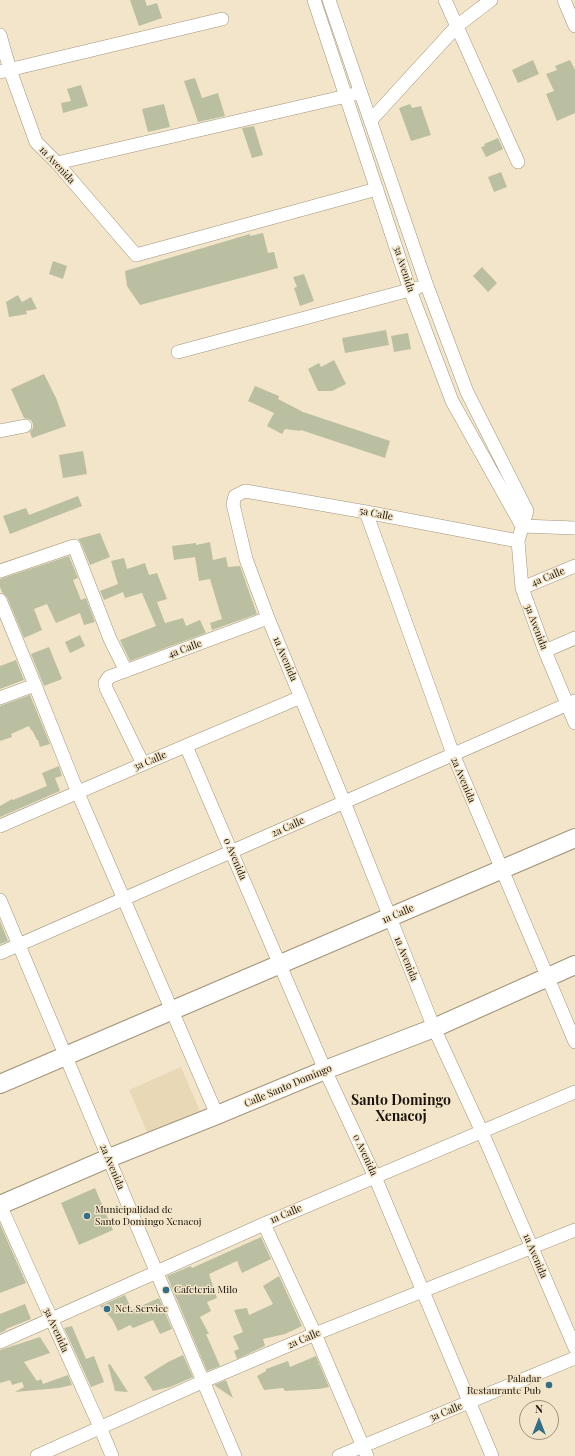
<!DOCTYPE html>
<style>
body{margin:0}
#map{position:relative;width:575px;height:1456px;overflow:hidden;background:#f3e5c9;font-family:"Playfair Display",serif}
canvas{display:block}
.north{position:absolute;left:519px;top:1400px;width:40px;height:40px;box-sizing:border-box;background:#f3e5c9;border:1px solid #9c917d;border-radius:50%;rotate:0deg;font-size:11px;font-weight:700;line-height:16px;text-align:center;color:#19140b}
.north::after{content:'';display:block;margin:auto;width:14px;height:18px;background:#326e85;clip-path:polygon(50% 0,100% 100%,50% 72%,0 100%)}
</style>
<div id="map">
<canvas width="575" height="1456"></canvas>
<div class="north">N</div>
</div>
<script>
const ctx = document.querySelector('canvas').getContext('2d');
ctx.lineJoin = 'round';
function fill(path, color) {
  ctx.fillStyle = color;
  ctx.fill(path, 'evenodd');
}
function trace(path, color, width, dash) {
  ctx.strokeStyle = color;
  ctx.lineWidth = width;
  ctx.lineCap = dash ? 'butt' : 'round';
  ctx.setLineDash(dash || []);
  ctx.stroke(path);
}
function label(font, color, halo, rows, align = 'center') {
  ctx.font = font + ' "Playfair Display",serif';
  ctx.lineWidth = 3;
  ctx.setLineDash([]);
  ctx.textBaseline = 'middle';
  ctx.strokeStyle = halo;
  ctx.fillStyle = color;
  for (const [text, x, y, turn = 0] of rows) {
    ctx.save();
    ctx.translate(x, y);
    ctx.rotate((+turn || 0) * Math.PI / 180);
    ctx.textAlign = isNaN(turn) ? turn : align;
    if (halo) ctx.strokeText(text, 0, 0);
    ctx.fillText(text, 0, 0);
    ctx.restore();
  }
}
fill(new Path2D(`
 M181,1067L200,1111L148,1134L129,1090Z`), '#e8d8b6');
fill(new Path2D(`
 M130,0H145L147,6L157,3L162,18L139,26Z
 M533,60L539,74L518,83L512,70Z
 M570,60L575,70V113L557,121L546,94L554,91L546,74L557,70L555,66Z
 M195,78L202,98L218,93L225,116L198,122L184,81Z
 M81,85L88,106L63,113L61,103L71,101L67,89Z
 M164,104L170,127L148,132L142,109Z
 M410,104L412,108L421,106L431,135L411,141L399,108Z
 M254,126L263,155L252,158L242,128Z
 M498,138L503,149L486,157L481,147L485,146L484,144Z
 M501,172L507,187L494,192L488,177Z
 M263,233L268,253L274,252L278,268L140,305L127,286L125,271L250,234V236Z
 M53,261L67,266L63,279L49,274Z
 M482,267L497,283L488,292L473,276Z
 M304,274L314,301L300,306L294,288L297,287L293,277Z
 M18,295L22,302L31,297L37,309L26,311L27,314L9,317L6,302Z
 M386,330L389,345L345,353L342,338Z
 M408,333L411,349L394,352L391,336Z
 M334,360L346,384L332,391H318L308,369L319,363L321,367Z
 M44,374L56,398L66,426L32,438L30,432L33,428V424L31,420L24,418L11,389Z
 M255,386L279,396L278,399L303,412L390,441L385,458L301,430L300,431L285,429L282,434L267,426L274,413L248,401Z
 M83,451L87,474L63,478L59,455Z
 M78,496L82,506L10,534L3,516L26,508L29,515Z
 M100,533L110,557L90,565L81,543L78,539Z
 M210,542L213,560L226,557L228,567L240,566L257,614L212,630L210,623L222,619L210,579L199,581L195,557L174,560L172,546L196,543V545Z
 M69,556L78,578L73,580L81,600L86,598L95,622L84,625L80,613L56,623L47,604L34,609L42,630L24,638L7,597L2,592L0,587V579Z
 M124,558L127,569L145,563L149,575L157,573L167,599L157,602L165,623L183,618L186,626L200,620L206,633L130,661L120,640L156,626L142,593L125,598L123,592L104,600L100,591L118,584L111,561Z
 M80,635L85,646L70,653L65,642Z
 M49,647L62,679L44,686L31,654Z
 M16,660L24,680L0,689V666Z
 M30,695L50,744L40,747L38,740H37L32,730H31L29,726L11,734L12,737L0,741V706Z
 M59,766L62,776L55,778L60,791L0,817V806L12,799L13,800L47,786L42,773Z
 M0,921L8,941L0,944Z
 M95,1188L113,1230L79,1245L61,1203Z
 M0,1224L26,1283L0,1293Z
 M261,1237L271,1259L242,1273L237,1261L209,1274L217,1298L207,1302L211,1311L200,1317L209,1334H206L220,1366L207,1371L167,1276L191,1266L192,1268Z
 M279,1276L302,1326L285,1334L263,1339L265,1346L237,1359L234,1351L239,1349L233,1336L243,1332L234,1310L247,1308L249,1315L273,1304L263,1286Z
 M125,1295L132,1310L159,1298L172,1329L160,1334L153,1320L133,1328L130,1325L118,1331L112,1319L100,1306Z
 M25,1304L31,1319L6,1329V1330L0,1333V1314Z
 M72,1326L86,1359L94,1356L104,1382L91,1387L64,1328Z
 M40,1337L50,1353L24,1362L37,1381L41,1379L43,1384L68,1375L72,1385L59,1388L15,1392L24,1387L22,1382L12,1385L10,1380L0,1383V1350Z
 M183,1355L193,1377L170,1387L153,1391L144,1377L168,1362Z
 M316,1356L329,1387L319,1389L285,1391L283,1388L264,1390L257,1376L266,1371V1369L288,1361L290,1367Z
 M110,1364L128,1392L115,1391L108,1365Z
 M226,1380L233,1398L214,1385Z`), '#bbbfa2');
const street = new Path2D(`
 M314,0L410,290L452,401L522,526
 M329,0L427,286L467,392L527,511L518,541L522,588L545,651L575,723
 M445,0L518,162
 M564,0L575,26
 M0,35L10,70L36,142L57,163L136,255L377,189
 M0,72L222,19
 M371,120L457,26L491,0
 M57,163L355,94
 M178,352L417,288
 M0,431L25,426
 M366,512L453,754L575,1042
 M522,526L575,528
 M518,541L366,512L245,491L235,496L233,504L246,559L268,618L344,802L434,1028L482,1132L575,1348
 M0,571L74,546L110,639L126,671
 M522,588L575,566
 M0,600L35,685L78,793L217,1115
 M545,651L575,638
 M0,698L35,685
 M186,746L325,1070L375,1177L492,1456
 M143,764L106,688L105,683L109,677L268,618
 M0,826L143,764L301,697
 M0,900L156,1271L235,1456
 M0,953L575,701
 M0,1205L100,1427L112,1456
 M264,1224L315,1334L367,1456
 M0,1342L264,1224L575,1092
 M37,1456L204,1381L315,1334L575,1230
 M339,1456L575,1358`);
const secondary = new Path2D(`
 M0,1084L575,838
 M0,1205L109,1158L217,1115L325,1070L434,1028L575,965`);
trace(street, '#a2957b', 14);
trace(secondary, '#a2957b', 20);
trace(street, '#fff', 13);
trace(secondary, '#fff', 18);
for (const [x, y, r, color] of [
 [87,1216,4,"#326e85"],
 [166,1290,4,"#326e85"],
 [107,1309,4,"#326e85"],
 [549,1385,4,"#326e85"]
]) {
  const dot = new Path2D();
  dot.arc(x, y, r, 0, 2 * Math.PI);
  ctx.fillStyle = color;
  ctx.fill(dot);
  trace(dot, '#f3e5c9', 1.5);
}
label('10px', '#19140b', '#f3e5c9', [
 ["1a Avenida",57,165,47],
 ["3a Avenida",404,269,72],
 ["5a Calle",376,514,11],
 ["4a Calle",548,577,-22],
 ["3a Avenida",536,627,69],
 ["4a Calle",185,649,-20],
 ["1a Avenida",285,659,67],
 ["3a Calle",150,761,-23],
 ["2a Avenida",463,780,67],
 ["2a Calle",288,827,-24],
 ["0 Avenida",235,859,67],
 ["1a Calle",398,914,-23],
 ["1a Avenida",406,959,68],
 ["Calle Santo Domingo",288,1086,-23],
 ["0 Avenida",365,1155,65],
 ["2a Avenida",112,1167,67],
 ["1a Calle",286,1214,-23],
 ["1a Avenida",535,1256,67],
 ["3a Avenida",56,1330,66],
 ["2a Calle",304,1339,-23],
 ["3a Calle",446,1412,-22]
]);
label('10px', '#19140b', '#f3e5c9', [
 ["Municipalidad de",95,1210],
 ["Santo Domingo Xenacoj",95,1222],
 ["Cafeteria Milo",174,1290],
 ["Net. Service",115,1309],
 ["Paladar",541,1379,"right"],
 ["Restaurante Pub",541,1391,"right"]
], 'left');
label('bold 14px', '#19140b', '#f3e5c9', [
 ["Santo Domingo",401,1101],
 ["Xenacoj",401,1117]
]);
</script>
